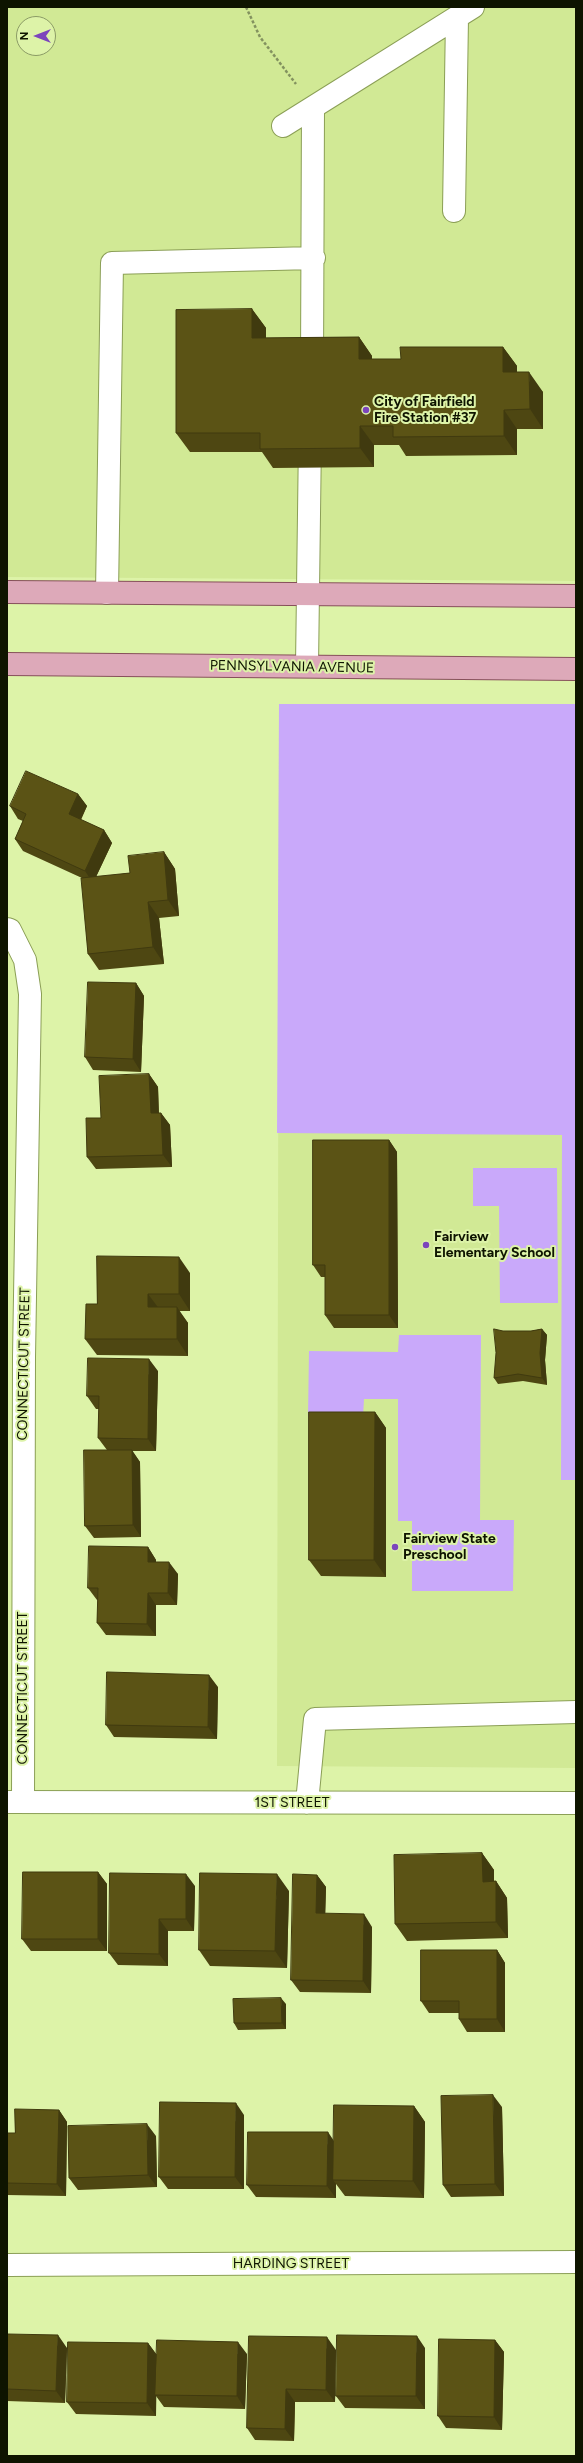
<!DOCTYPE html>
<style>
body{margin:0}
#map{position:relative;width:583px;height:2463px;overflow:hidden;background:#ddf3a8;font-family:Figtree,sans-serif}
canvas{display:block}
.frame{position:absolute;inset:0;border:8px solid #0e1400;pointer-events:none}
.north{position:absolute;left:16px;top:16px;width:40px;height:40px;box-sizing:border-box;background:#ddf3a8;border:1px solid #8a9a65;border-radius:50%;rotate:270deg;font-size:11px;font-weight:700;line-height:16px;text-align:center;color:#0e1400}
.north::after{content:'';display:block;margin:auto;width:14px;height:18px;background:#7c45bc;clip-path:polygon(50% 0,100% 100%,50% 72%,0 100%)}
</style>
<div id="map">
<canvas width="583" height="2463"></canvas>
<div class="frame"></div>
<div class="north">N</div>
</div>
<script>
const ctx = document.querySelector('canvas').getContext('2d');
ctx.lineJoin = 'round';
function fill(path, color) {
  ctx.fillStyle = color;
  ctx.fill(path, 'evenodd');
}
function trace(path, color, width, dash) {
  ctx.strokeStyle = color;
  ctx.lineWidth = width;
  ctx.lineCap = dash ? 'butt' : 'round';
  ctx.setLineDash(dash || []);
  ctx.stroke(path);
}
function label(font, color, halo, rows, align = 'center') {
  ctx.font = font + ' Figtree,sans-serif';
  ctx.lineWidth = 4;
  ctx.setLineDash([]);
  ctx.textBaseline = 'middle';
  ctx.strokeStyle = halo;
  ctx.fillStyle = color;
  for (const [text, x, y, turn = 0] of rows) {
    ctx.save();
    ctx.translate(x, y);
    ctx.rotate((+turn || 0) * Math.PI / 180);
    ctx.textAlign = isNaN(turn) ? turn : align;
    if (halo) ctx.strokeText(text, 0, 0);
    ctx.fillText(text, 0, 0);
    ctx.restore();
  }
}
fill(new Path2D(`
 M7,7H576V581L7,577ZM24,24H48V48H24Z
 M279,704H576V1768L277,1766Z`), '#d1e995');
fill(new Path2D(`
 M279,704H576V1480H561L562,1135L277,1133Z
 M473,1168H557L558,1303H500L499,1206H473Z
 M399,1335H481L480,1520H514L513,1591H412V1521H398V1399H364L363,1417H308L309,1351L398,1352Z`), '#c9a9fa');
const minor = new Path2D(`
 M283,126L473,7
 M454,211L457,17
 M312,367L313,108
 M107,593L112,263L314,258
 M307,666L310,438
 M7,929L10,930L25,960L30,994L24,1357L23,1802
 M7,1802L576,1803
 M307,1803L315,1719L576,1712
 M7,2265L576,2262`);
const major = new Path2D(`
 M7,592L576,596
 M7,664L576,669`);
trace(minor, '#8b9f56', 24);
trace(major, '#86505a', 24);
trace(new Path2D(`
 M246,7L260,37L296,84`), '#83925f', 2.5, [3, 2]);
trace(minor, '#fff', 22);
trace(major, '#dda9b9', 22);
fill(new Path2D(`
 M252,309L266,328V338L359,337L372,356V359H401L503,347L517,366V372L543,392V429H517V455L406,456L399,445H374V467L273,468L262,452H190L176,433Z
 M78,794L87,806L81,820L104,830L112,843L96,877L130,873L164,852L175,869L179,916L159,918L164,964L99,970L88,954L82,878L23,851L15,839L23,821L18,819L10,806Z
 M136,983L144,996L141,1072L93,1070L85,1057Z
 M149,1074L158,1087L159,1113H161L170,1125L172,1167L96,1169L87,1157L101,1118Z
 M389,1140L397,1152L398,1328H334L325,1315V1277H321L313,1265Z
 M190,1273V1311H179L188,1323V1356L97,1355L85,1339L97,1304Z
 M542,1329L547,1335L545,1360L547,1385L523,1381L498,1384L494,1378L503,1331H531Z
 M158,1371L156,1451H132L140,1462L141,1537L94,1538L85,1526L107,1450L98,1438L99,1409H96L87,1396Z
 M375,1412L386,1428V1577L321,1576L309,1560Z
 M148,1547L156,1560V1562L178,1574L177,1605H156V1636L106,1635L97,1623L98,1600H97L88,1588Z
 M218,1687L217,1739L114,1737L106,1725Z
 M482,1853L494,1870V1881H496L507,1898L508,1938L407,1941L395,1924Z
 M98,1872L107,1884V1951H31L22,1939Z
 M317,1875L326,1887L325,1914L372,1927L371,1993L300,1992L291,1980Z
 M195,1886L194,1931H168V1966L118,1965L109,1953Z
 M289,1891L287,1968L210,1966L199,1950Z
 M497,1950L505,1963V2032H467L459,2019V2013H429L421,2001Z
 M286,2004V2029L238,2030L234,2023Z
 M414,2106L425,2122L424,2198L345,2196L336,2184V2198L256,2197L247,2185L334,2141Z
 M502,2107L504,2196L451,2197L443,2185Z
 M59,2110L67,2122L66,2196L7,2195V2133H15Z
 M244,2115V2189H168L159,2177Z
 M156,2136L157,2187L78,2190L69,2178Z
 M7,2334L67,2348L65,2403L7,2401Z
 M249,2336L336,2350L335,2402H295L294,2441L255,2440L247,2428Z
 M495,2340L504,2352L502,2430L446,2428L438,2416Z
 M148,2343L156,2354H247L245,2409L164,2407L156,2396V2416L76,2414L67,2402Z
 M425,2348V2409L345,2408L336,2396Z`), '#4e4712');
fill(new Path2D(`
 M252,309L266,328V357L252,338Z
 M359,337L372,356V378L359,359Z
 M503,347L517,366V392L503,372Z
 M529,372L543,392V429L530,409Z
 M504,410L517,429V455L504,436Z
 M360,426L374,445V467L360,448Z
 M78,794L87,806L77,827L69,814Z
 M104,830L112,843L93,883L85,871Z
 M164,852L175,869L179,916L168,900Z
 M148,902L159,918L164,964L153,947Z
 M136,983L144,996L141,1072L133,1059Z
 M149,1074L158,1087L159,1125L151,1113Z
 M161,1113L170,1125L172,1167L163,1155Z
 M389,1140L397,1152L398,1328L389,1315Z
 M179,1257L190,1273V1311L179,1294Z
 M148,1294L160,1310L148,1307Z
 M177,1307L188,1323V1356L177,1339Z
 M542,1329L547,1335L545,1360L547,1385L542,1378L540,1353Z
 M149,1359L158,1371L156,1451L148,1439Z
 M375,1412L386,1428V1577L374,1560Z
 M132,1450L140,1462L141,1537L133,1525Z
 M148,1547L156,1560V1574L148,1562Z
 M169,1562L178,1574L177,1605L168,1593Z
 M148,1593L156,1605V1636L147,1624Z
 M209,1675L218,1687L217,1739L208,1727Z
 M482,1853L494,1870V1898L483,1882Z
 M98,1872L107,1884V1951L98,1939Z
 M186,1874L195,1886L194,1931L186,1919Z
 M277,1874L289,1891L287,1968L275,1951Z
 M317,1875L326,1887L325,1926L316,1913Z
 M496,1881L507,1898L508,1938L496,1922Z
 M364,1914L372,1927L371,1993L363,1981Z
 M159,1919L168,1931V1966L159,1954Z
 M497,1950L505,1963V2032L497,2019Z
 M281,1998L286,2004V2029L282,2023Z
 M493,2095L502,2107L504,2196L495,2184Z
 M236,2103L244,2115V2189L235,2177Z
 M414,2106L425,2122L424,2198L413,2181Z
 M59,2110L67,2122L66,2196L57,2184Z
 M147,2124L156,2136L157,2187L148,2175Z
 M328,2132L336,2144L333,2180L336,2184V2198L327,2186Z
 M58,2335L67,2348L65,2403L56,2391Z
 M417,2336L425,2348V2409L416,2396Z
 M327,2337L336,2350L335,2402L326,2390Z
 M495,2340L504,2352L502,2430L494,2417Z
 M238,2342L247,2354L245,2409L237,2396Z
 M148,2343L157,2355L156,2416L147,2403Z
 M286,2389L295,2402L294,2441L285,2429Z`), '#403a0f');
const building = new Path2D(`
 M252,309V338L359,337V359H401L400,347H503V372H529L530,409L504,410V436L393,437V426H360V448L260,449V433H176V310Z
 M26,771L78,794L69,814L104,830L85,871L15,839L26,814L10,806Z
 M164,852L168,900L148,902L153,947L88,954L81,878L130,873L128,856Z
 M88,982L136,983L133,1059L85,1057Z
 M149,1074L151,1113H161L163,1155L87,1157L86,1118H101L99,1076Z
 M313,1140H389V1315H325V1265H313Z
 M97,1256L179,1257V1294H148V1307H177V1339H85L86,1304H97Z
 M494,1329L503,1331H531L542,1329L540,1353L542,1378L518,1374L494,1378L496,1353Z
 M88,1358L149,1359L148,1439L98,1438L99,1396H87Z
 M309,1412H375L374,1560H309Z
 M84,1450H132L133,1525L85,1526Z
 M89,1546L148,1547V1562H169L168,1593H148L147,1624L97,1623L98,1588H88Z
 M107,1672L209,1675L208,1727L106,1725Z
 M482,1853L483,1882L496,1881V1922L395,1924L394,1855Z
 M23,1872H98V1939H22Z
 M110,1873L186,1874V1919H159V1954L109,1953Z
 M200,1873L277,1874L275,1951L199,1950Z
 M293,1874L317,1875L316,1913L364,1914L363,1981L291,1980Z
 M421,1950H497V2019H459V2001H421Z
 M281,1998L282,2023H234L233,1999Z
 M493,2095L495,2184L443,2185L441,2096Z
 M160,2102L236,2103L235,2177H159Z
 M334,2105L414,2106L413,2181L333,2180Z
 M15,2109L59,2110L57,2184L7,2183V2133H15Z
 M147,2124L148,2175L69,2178L68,2126Z
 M248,2132H328L327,2186L247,2185Z
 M7,2334L58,2335L56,2391L7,2389Z
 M337,2335L417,2336L416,2396H336Z
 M249,2336L327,2337L326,2390L286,2389L285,2429L247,2428Z
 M439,2339L495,2340L494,2417L438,2416Z
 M157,2340L238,2342L237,2396L155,2395Z
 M68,2342L148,2343L147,2403L67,2402Z`);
fill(building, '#5b5315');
trace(building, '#403a0f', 1);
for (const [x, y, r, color] of [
 [366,410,4,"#7c45bc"],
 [426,1245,4,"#7c45bc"],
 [395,1547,4,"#7c45bc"]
]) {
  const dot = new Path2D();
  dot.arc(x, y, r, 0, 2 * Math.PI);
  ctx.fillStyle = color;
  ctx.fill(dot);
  trace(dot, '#ddf3a8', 1.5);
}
label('bold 14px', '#0e1400', '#ddf3a8', [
 ["City of Fairfield",374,402],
 ["Fire Station #37",374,418],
 ["Fairview",434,1237],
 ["Elementary School",434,1253],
 ["Fairview State",403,1539],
 ["Preschool",403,1555]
], 'left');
label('14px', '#0e1400', '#ddf3a8', [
 ["PENNSYLVANIA AVENUE",292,667,1],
 ["CONNECTICUT STREET",24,1364,-89],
 ["CONNECTICUT STREET",23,1688,-90],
 ["1ST STREET",292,1803],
 ["HARDING STREET",291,2264]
]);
</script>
